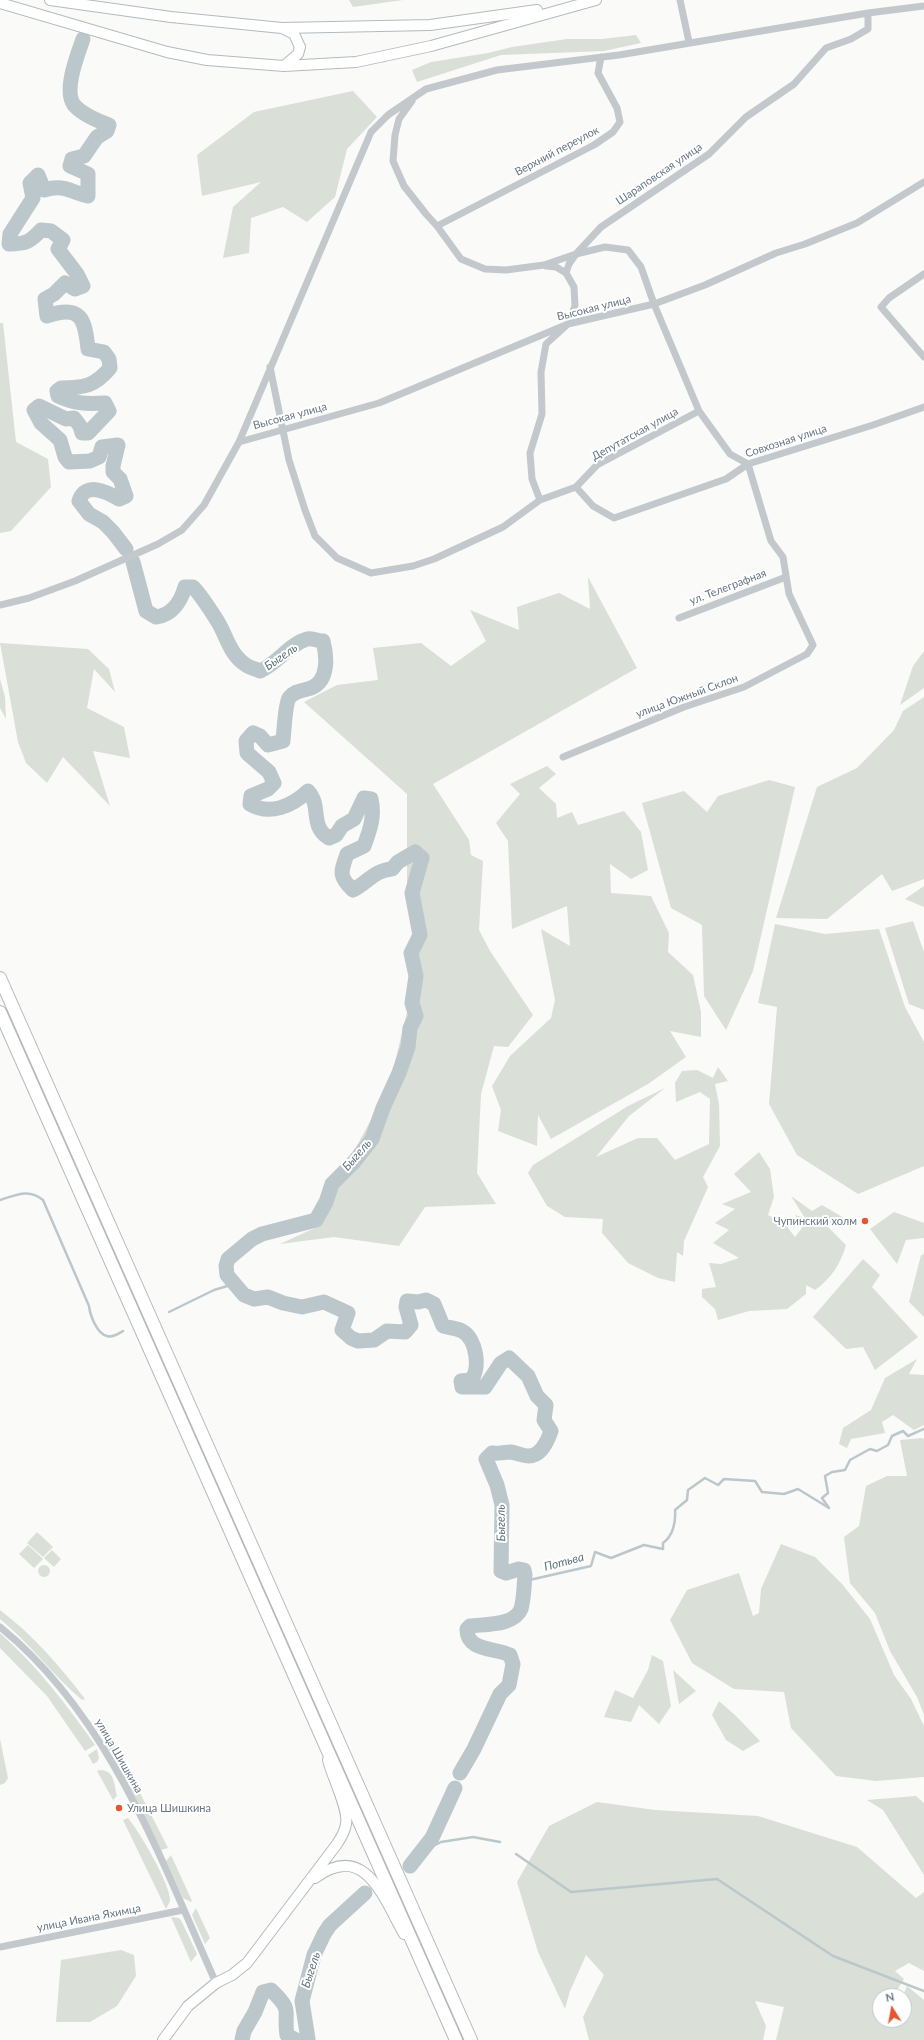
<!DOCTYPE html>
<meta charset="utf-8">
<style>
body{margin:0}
#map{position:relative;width:924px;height:2040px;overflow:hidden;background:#fafaf8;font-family:Lato,sans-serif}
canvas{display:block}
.north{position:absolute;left:872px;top:1988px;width:40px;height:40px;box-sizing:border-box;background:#fff;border:1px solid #c1c8cd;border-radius:50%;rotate:349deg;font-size:11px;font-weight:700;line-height:16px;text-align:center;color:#657683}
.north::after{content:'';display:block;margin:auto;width:14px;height:18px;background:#e4572e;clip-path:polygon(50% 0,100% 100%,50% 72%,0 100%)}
</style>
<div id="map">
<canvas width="924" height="2040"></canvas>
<div class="north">N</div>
</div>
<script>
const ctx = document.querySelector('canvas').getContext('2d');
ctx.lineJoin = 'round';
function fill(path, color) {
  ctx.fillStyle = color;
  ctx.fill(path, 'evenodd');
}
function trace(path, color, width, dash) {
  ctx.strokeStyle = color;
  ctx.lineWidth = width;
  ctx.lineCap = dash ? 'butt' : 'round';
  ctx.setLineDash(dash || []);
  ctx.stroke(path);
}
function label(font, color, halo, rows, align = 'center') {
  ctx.font = font + ' Lato,sans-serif';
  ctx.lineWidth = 4;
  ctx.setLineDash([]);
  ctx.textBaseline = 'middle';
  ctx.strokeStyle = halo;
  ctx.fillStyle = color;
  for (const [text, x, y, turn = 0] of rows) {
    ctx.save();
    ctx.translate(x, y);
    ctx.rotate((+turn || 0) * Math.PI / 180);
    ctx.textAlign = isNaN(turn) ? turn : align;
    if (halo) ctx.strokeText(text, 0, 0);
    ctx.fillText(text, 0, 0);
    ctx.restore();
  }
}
fill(new Path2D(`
 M349,0H403L353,7Z
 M636,35L641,43L604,51L501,55L417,82L412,70L431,62L488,53L512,47L567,39H602Z
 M353,91L377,117L347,149L335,197L307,222L283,207L251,218L249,253L223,258L233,207L261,182L202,196L197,155L254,112Z
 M0,323H3L16,442L48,459L51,487L11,531L0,533Z
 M588,577L637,668L433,784L469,840L471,855L483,861L479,930L490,951L533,1015L508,1047L494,1046L481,1094L477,1173L496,1204L425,1207L399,1246L334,1237L280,1244L317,1227L332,1191L389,1087L412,991L416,926L407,891V794L304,702L337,685L378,680L373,648L421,643L451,666L486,641L470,610L519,630L517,607L559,593L590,609Z
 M0,643L88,649L109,669L115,692L94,669L87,708L124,727L130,758L93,751L110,806L63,757L47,783L26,763L18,742Z
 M924,651V688L900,705L913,666Z
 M0,679L5,697L6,719L0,708Z
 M924,697V879L892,891L882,874L827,919L776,918L817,787L857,768L894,730L903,711Z
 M547,766L556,774L539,788L556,804L557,818L572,812L578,825L624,811L641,832L648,870L631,879L610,864L611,893L651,896L669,933L668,952L693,975L701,1012V1037L670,1031L686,1057L648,1084L551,1139L538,1115L537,1146L498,1131L501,1110L492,1086L510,1056L551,1018L555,1000L541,929L570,946L567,906L512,929L508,841L496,823L520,794L510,784Z
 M769,780L795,787L753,971L726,1030L704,996L702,925L671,908L642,803L684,791L707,812L718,796Z
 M924,886V907L905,899Z
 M913,921L924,952V1010L909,1004L885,928Z
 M775,924L825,934L879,929L905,1007L924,1042V1166L858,1194L797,1155L769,1104L777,1007L758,1003Z
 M718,1067L728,1081L715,1084L719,1104L720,1146L703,1177L708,1187L684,1241L683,1256L677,1252L675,1282L658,1278L628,1263L602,1233L603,1219L565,1217L547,1206L528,1173L533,1165L628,1106L665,1088L629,1116L596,1157L638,1138H657L675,1160L709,1144L710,1099L700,1092L676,1102L675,1083L682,1071L697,1070L713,1078Z
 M759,1152L770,1169L774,1197L768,1215L785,1224L795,1237L802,1228L795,1215L805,1218L791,1196L812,1211L822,1205L844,1218L826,1225L846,1245C841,1263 831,1279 815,1290L806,1285V1294L787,1309L749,1311L718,1320L715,1309L702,1297V1289L716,1287L709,1263L721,1264L739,1258L713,1243L729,1230L715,1223L735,1209L722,1204L751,1192L734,1174Z
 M894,1212L924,1223V1238L906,1240L897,1264L870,1229Z
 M924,1254V1317L909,1302L921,1255Z
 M863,1259L880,1275L872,1287L918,1337L875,1370L863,1347L846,1349L813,1317Z
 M917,1359L909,1374L924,1375V1425L914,1430L893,1415L882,1422L885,1433L851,1439L847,1448L839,1444L843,1428L871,1410L885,1378Z
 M922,1438L924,1439V1715L917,1697L890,1651L875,1613L850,1583L844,1537L859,1526L866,1486L887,1476H907L900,1440Z
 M37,1532L53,1547L43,1557L27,1543Z
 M781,1544L815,1557L842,1584L870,1619L894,1675L911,1699L924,1726V1777L876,1781L836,1776L791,1728L784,1692L734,1689L692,1663L670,1620L687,1590L739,1573L753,1616L759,1613L761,1589Z
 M28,1545L43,1559L34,1568L19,1554Z
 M52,1550L61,1559L54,1567L44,1558Z
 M38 1571a6 6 0 1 1 12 0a6 6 0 1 1-12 0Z
 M0,1610C33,1635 60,1666 85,1699L82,1700C53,1676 30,1643 0,1619Z
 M0,1633C38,1667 66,1704 95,1745L85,1751L47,1696L0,1648Z
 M652,1655L663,1661L671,1706L659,1724L639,1705L631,1722L604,1717L615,1690L633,1698L648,1670Z
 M673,1670L696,1691L679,1704Z
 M719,1701L736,1716L760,1741L743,1751L726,1740L712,1715Z
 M100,1720L110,1736L104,1740L97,1721Z
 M0,1739L8,1778L5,1783L0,1785Z
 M113,1740L168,1848L161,1850L159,1847L136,1799L106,1744Z
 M97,1749L99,1758L97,1762L93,1764L88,1755Z
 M100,1770C115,1770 114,1785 117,1796L113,1800L97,1771Z
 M916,1796L924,1803V1875L883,1810L867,1800Z
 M597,1802L655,1810L758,1816L857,1847L916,1898L924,1892V1971L909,1963L895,1971L904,1979L894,1995L880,1996V2020H904L903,1996L907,1986L924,2000V2040H776L784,2007L755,2001L766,2026L763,2040H589L583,2017L604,1975L586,1955L570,1991L565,2009L538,1952L517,1882L549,1826Z
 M128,1818C139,1831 171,1885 170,1901L166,1909L123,1820Z
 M171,1855L192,1901L191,1902L183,1898L166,1861Z
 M196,1908L210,1938L205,1944L192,1915Z
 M171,1917L179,1918L182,1922L197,1954L191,1962Z
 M121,1950L134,1955L136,1976L117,2006L90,2022H56L61,1960Z`), '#dadfd7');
trace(new Path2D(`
 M0,1200C16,1195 29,1188 43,1200L89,1306C90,1315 97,1334 107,1336C112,1338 118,1334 123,1331
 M169,1312L214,1290L234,1284
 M525,1581L591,1566L595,1552L611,1558L644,1545L663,1549V1543C673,1536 676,1522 675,1510L687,1500L688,1490L705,1478L718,1485L724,1479L755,1481L762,1492L784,1494L798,1489L829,1508L822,1498L828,1493L825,1476L832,1472L845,1470L850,1460L870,1449L877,1451L888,1445L892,1436L903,1431L908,1436L924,1429
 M420,1853L441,1842L473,1837L500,1842
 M516,1854L571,1892L717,1879L833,1956L924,1991`), '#bbc7cb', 2.5);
trace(new Path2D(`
 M83,39C78,54 63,90 74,105C82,114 98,121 109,125L107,131L97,137L84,156L72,159L70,166L88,174V196C70,192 65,184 44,190L38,175L30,183L33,198L10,234L9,244C26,244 30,242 41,230L51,231L63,240L58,249L77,274L83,286L75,289L65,283L54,294L45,299L47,316C81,304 85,319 88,349L104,352L109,359L110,368C95,386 84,388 61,388L57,391L58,396C75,404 87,404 105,403L109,411L88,433H82L80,426L74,418L66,419L39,406L34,410L41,423L60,440L65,457L69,462L90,461L99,457L102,447L118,445L113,466V472L120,479L126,496L119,499C107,492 85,481 79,501L89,514L103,522L113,532L126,549
 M133,562L146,611L156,617C172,615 181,601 185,587H193C202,596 211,611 218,622C227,637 230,655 246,665C250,668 256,669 260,671C277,664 289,644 307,639C311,638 319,641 323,641C327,656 329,681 311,688C303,691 295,690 289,698C285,705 284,732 283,741L268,745L260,736L253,733L246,741L247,753L269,772L274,783L268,789L251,796L250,804C270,816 292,806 308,791C322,806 309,826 329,838L336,835L342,826L354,819L364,798L371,799C375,816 370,830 364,846L347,854C341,872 338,876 353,890C368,882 375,870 392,869L398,862L415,852L422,858L412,893L420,935L411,953L416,976L412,1003L416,1016L410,1028L408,1047L399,1073L383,1108L372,1139L354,1162L332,1184L326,1202L316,1220L262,1234L252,1239L228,1259L226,1266L227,1275L244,1295L254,1299L268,1297L283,1303L302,1307L324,1302L348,1313L342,1330L351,1338L358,1341L374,1340L387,1331L405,1332L411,1325L406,1307L407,1301L418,1302L426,1300L434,1304L443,1326C449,1328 457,1328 462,1331C476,1338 481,1368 471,1380L461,1381L462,1387H485L501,1363L509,1358L528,1376L537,1396L546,1405L544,1420L551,1431C548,1440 541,1456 529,1456C523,1456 517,1453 511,1452C504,1452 499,1454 492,1453L486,1459L497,1485L502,1505L501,1571L506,1573L519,1569L524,1570L525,1575C524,1585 524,1599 521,1609C514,1626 485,1624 470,1626L467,1629C466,1651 496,1648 510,1655L513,1664L509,1685L500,1694L474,1749L460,1773
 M410,1866L432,1838L455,1788
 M242,2040L244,2031L255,2012L263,1992L271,1990C294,2012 283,2009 287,2035L296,2040
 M305,2040L308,2039L302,2001L314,1955L324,1934L330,1925L365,1893`), '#bbc7cb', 15);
const secondary = new Path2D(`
 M50,0L171,17L282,28L430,25L537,10
 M0,3L167,52L207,60L284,66L356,62L431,46L596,0
 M282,28L294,34L300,47L298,54L284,66
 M315,1878C365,1841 383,1897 404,1934
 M163,2040L188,2006L216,1983L232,1975L247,1963L337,1844C341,1838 345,1832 346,1824C349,1809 332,1777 328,1760`);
const highway = new Path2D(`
 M0,978L471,2040
 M0,1012L456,2040`);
trace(secondary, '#b3babf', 12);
trace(highway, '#b4b9bd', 14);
trace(new Path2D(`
 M680,0L689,42
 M412,101L399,119L395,135L393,161L404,186L426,214L437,226L461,259L485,269L506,270L544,265L576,254L601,227L709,154L746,117L794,84L826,48L851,39L868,29V13
 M437,226L594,145L613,132L620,122L617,108L598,73L601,57
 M546,266L556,267L566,273
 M924,274L889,298L881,307L924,357
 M270,367L289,460L305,510L315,536L337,558L371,573L413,566L434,559L503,527L540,500L576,487L597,465L699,411
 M239,442L379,403L568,324L654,304L705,285L776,253L805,244L857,223L924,182
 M576,487L593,506L614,518L726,479L748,464L873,425L924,407
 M540,500L532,479L530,453L542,414L541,372L546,344L568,324L575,306L574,287L566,273L569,264L576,254L605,247L628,250L641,267L654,304L699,411L730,454L748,464L771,541L783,557L789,594L813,645L807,654L744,687L684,707L563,757
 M0,605L29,598L75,581L158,544L182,530L204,505L239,442L371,132L388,115L426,89L497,70L619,55L868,13L924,6
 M679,618L786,577
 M0,1627C110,1716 160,1858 216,1983
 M0,1947L183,1910`), '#c3c8cc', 7);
trace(secondary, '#fff', 10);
trace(highway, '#fff', 12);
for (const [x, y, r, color] of [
 [865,1221,4,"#e4572e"],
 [119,1808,4,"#e4572e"]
]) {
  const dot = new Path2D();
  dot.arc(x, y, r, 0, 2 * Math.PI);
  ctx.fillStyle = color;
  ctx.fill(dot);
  trace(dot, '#fff', 1.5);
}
label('11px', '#657683', '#fff', [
 ["Верхний переулок",557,151,-28],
 ["Шараповская улица",659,174,-34],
 ["Высокая улица",594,308,-14],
 ["Высокая улица",290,416,-15],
 ["Депутатская улица",635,434,-29],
 ["Совхозная улица",786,441,-18],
 ["ул. Телеграфная",728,587,-21],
 ["улица Южный Склон",687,696,-20],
 ["улица Шишкина",119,1756,60],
 ["улица Ивана Яхимца",89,1918,-11]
]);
label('11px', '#657683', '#fff', [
 ["Чупинский холм",857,1221],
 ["Улица Шишкина",127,1808,"left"]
], 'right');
label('italic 12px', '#60757c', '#fff', [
 ["Быгель",281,657,-35],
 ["Быгель",357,1155,-49],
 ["Быгель",501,1523,-91],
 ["Потьва",564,1562,-15],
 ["Быгель",311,1970,-72]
]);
</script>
